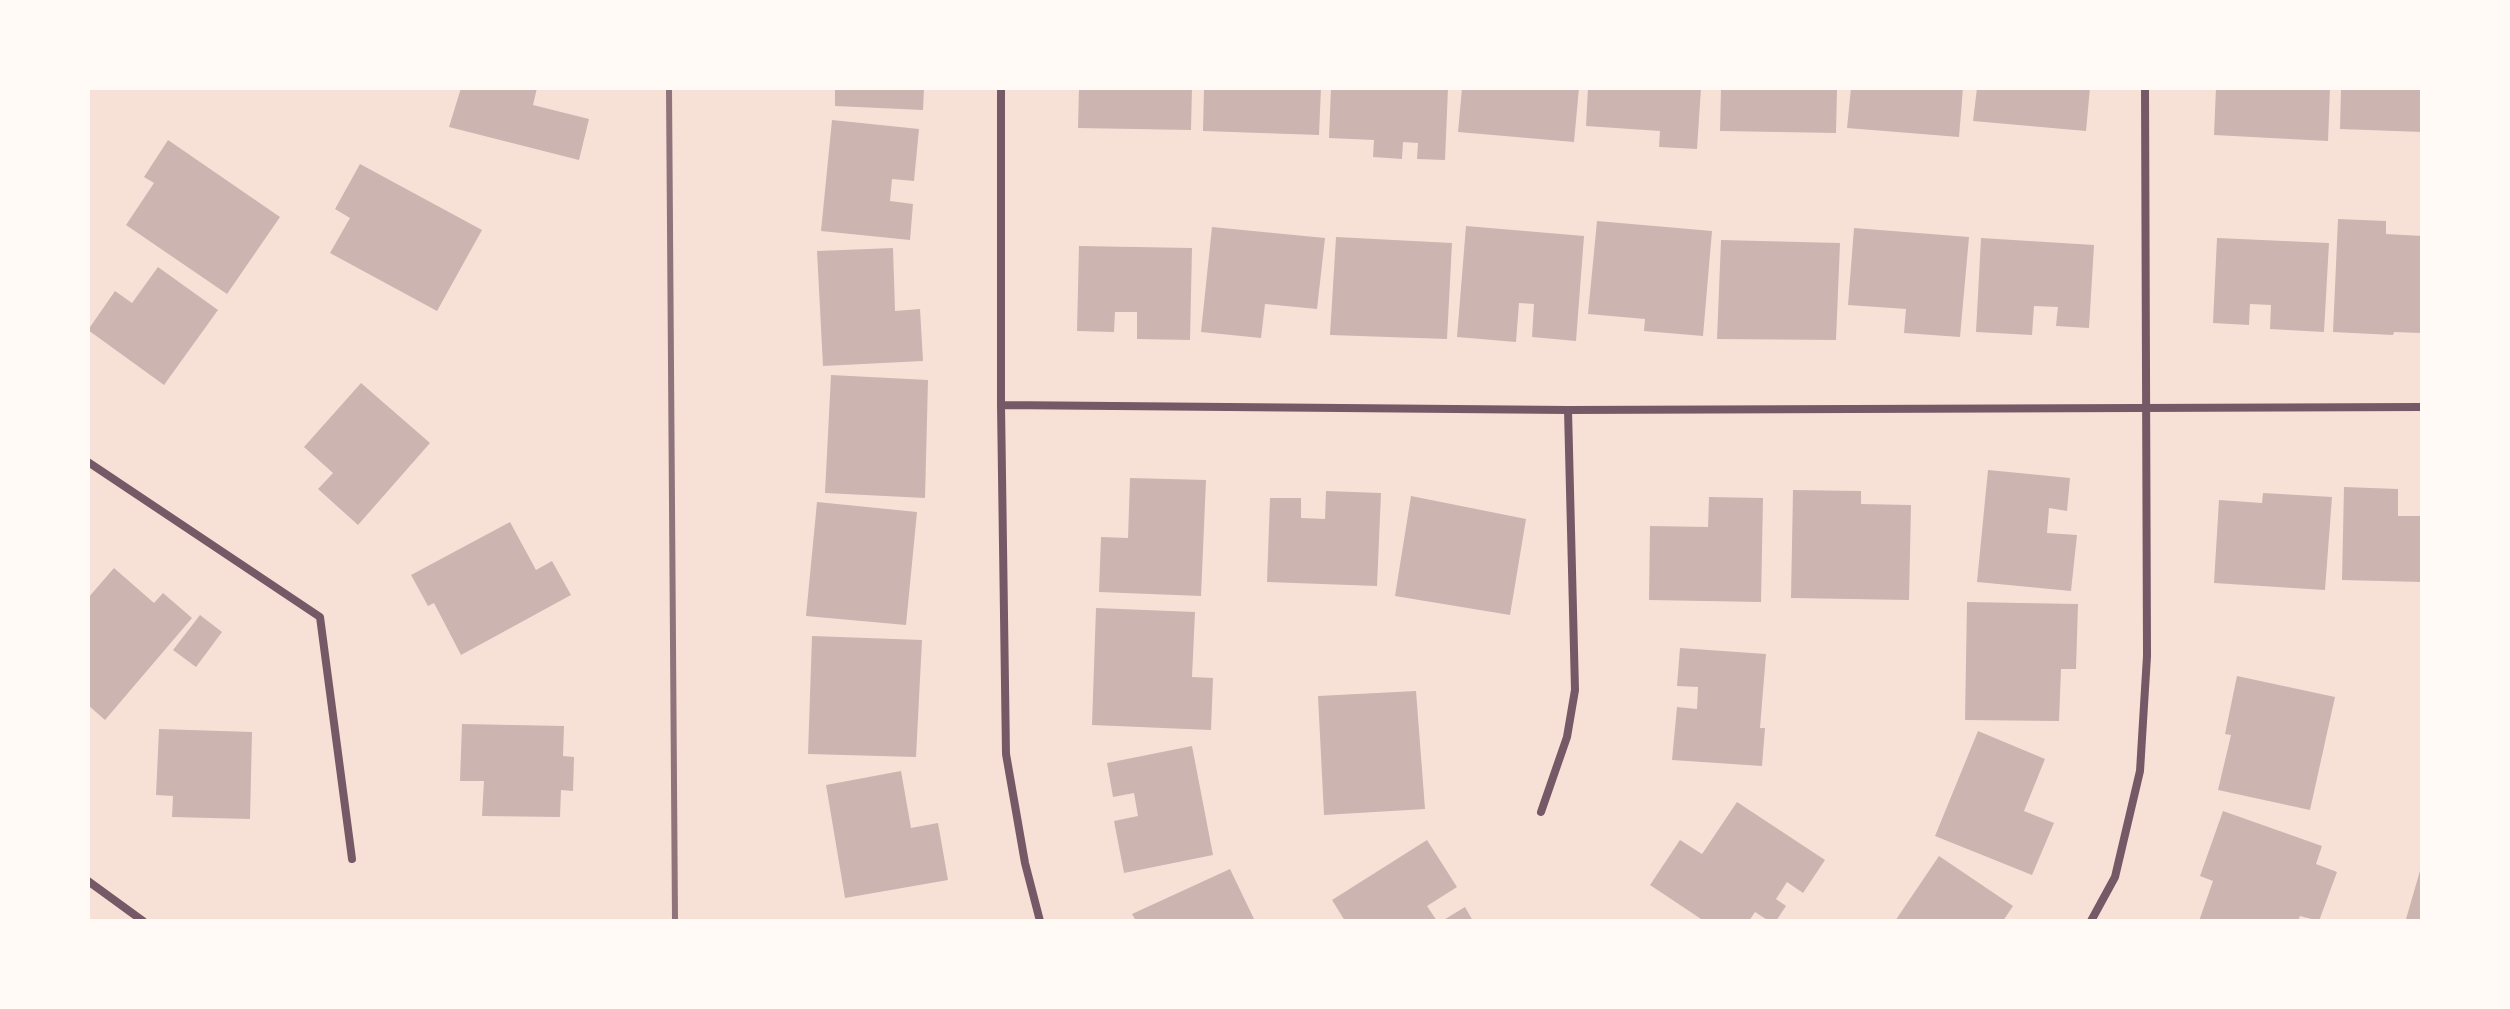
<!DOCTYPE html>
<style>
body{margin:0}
#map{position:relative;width:2510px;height:1009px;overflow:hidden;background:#f7e1d7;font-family:Overpass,sans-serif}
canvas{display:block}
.frame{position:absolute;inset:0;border:90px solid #fffaf5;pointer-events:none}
</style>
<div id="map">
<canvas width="2510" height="1009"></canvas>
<div class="frame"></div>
</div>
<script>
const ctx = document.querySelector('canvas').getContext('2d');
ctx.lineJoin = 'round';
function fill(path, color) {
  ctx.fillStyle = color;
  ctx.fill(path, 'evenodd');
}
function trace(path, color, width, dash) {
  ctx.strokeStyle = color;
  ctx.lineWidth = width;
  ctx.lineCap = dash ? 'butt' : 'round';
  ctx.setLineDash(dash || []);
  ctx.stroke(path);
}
fill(new Path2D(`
 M461,88H537L533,105L589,119L579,160L449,127Z
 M835,88H924L923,110L835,106Z
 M1079,88H1192L1191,130L1078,128Z
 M1204,88H1321L1319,135L1203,131Z
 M1331,88H1448L1445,160L1417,159L1418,143L1403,142L1402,159L1373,157L1374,140L1329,138Z
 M1462,88H1579L1574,142L1458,132Z
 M1588,88H1701L1697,149L1659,147L1660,131L1586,126Z
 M1721,88H1837L1836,133L1720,131Z
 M1851,88H1963L1959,137L1847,128Z
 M1977,88H2090L2086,131L1973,121Z
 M2216,88H2330L2328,141L2214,135Z
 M2341,88H2422V132L2340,129Z
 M832,120L919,129L914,181L892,179L890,201L913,204L910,240L821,231Z
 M168,140L280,217L227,294L126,225L154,183L144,177Z
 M360,164L482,230L437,311L330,253L350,218L335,209Z
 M2338,219L2386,221V234L2422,236V333L2394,332L2393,335L2333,332Z
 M1597,221L1712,231L1703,336L1644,331L1645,319L1588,314Z
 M1466,226L1584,236L1576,341L1532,337L1534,304L1519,303L1516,342L1457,337Z
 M1212,227L1325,238L1317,309L1265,304L1261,338L1201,332Z
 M1854,228L1969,237L1960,337L1904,333L1906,309L1848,305Z
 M1336,237L1452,243L1447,339L1330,335Z
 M1981,238L2094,245L2089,328L2056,326L2058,307L2034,306L2032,335L1976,332Z
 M2217,238L2329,243L2324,332L2270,329L2271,305L2250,304L2249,325L2213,323Z
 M1721,240L1840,243L1836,340L1717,339Z
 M1079,246L1192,248L1190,340L1137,339V312H1115L1114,332L1077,331Z
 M893,248L895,311L920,309L923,361L823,366L817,251Z
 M158,267L218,310L164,385L88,330L115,291L132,303Z
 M831,375L928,380L925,498L825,493Z
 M361,383L430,443L358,525L318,489L333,473L304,447Z
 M1988,470L2070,478L2067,511L2049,508L2047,533L2077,535L2071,591L1977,582Z
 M1130,478L1206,480L1201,596L1099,592L1101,537L1128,538Z
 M2344,487L2398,489V516H2422V582L2342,580Z
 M1793,490L1861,491V504L1911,505L1909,600L1791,598Z
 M1326,491L1381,493L1377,586L1267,582L1270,498H1301V518L1325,519Z
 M2263,493L2332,497L2325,590L2214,583L2219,500L2262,503Z
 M1411,496L1526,519L1510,615L1395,596Z
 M1709,497L1763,498L1761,602L1649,600L1650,526L1708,527Z
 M817,502L917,512L906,625L806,616Z
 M510,522L536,570L552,561L571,595L461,655L434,603L428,606L411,575Z
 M114,568L154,603L163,593L192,618L105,720L88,705V598Z
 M1967,602L2078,604L2076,669H2061L2059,721L1965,720Z
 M1096,608L1195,612L1192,677L1213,678L1211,730L1092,725Z
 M200,615L222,632L196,667L173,650Z
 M812,636L922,640L916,757L808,754Z
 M1680,648L1766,654L1760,728H1765L1762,766L1672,760L1677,707L1697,709L1698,687L1677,686Z
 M2237,676L2335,697L2310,810L2218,790L2231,735L2225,734Z
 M1416,691L1425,809L1324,815L1318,696Z
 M462,724L564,726L563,756L574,757L573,791L561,790L560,817L482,816L484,781H460Z
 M159,729L252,732L250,819L172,817L173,796L156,795Z
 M1978,731L2045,759L2024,811L2054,823L2032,875L1935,836Z
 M1192,746L1213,855L1124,873L1114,821L1138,816L1134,793L1113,797L1107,763Z
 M901,771L911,828L938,823L948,880L845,898L826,785Z
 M1737,802L1825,860L1803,893L1787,882L1776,899L1786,906L1776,921H1769L1755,912L1749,921H1704L1650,885L1680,840L1702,854Z
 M2223,811L2322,846L2316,864L2337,872L2319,921L2300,916L2298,921H2199L2213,881L2200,876Z
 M1427,840L1457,887L1427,906L1437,921H1345L1332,900Z
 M1939,856L2013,906L2003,921H1895Z
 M2422,864V921H2414L2406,919Z
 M1230,869L1255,921H1136L1132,914Z
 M1465,907L1473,921H1442Z`), '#ccb4b1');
trace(new Path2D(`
 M1001,88V405L1006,754L1025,863L1040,921
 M1001,405L1568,410L2422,407
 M88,462L320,617L352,859
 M1541,812L1567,737L1575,690L1568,410
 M88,881L143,921
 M2091,921L2115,877L2140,771L2147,656L2145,88`), '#755966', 8);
trace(new Path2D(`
 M669,88L675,921`), '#8f747c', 6);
</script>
